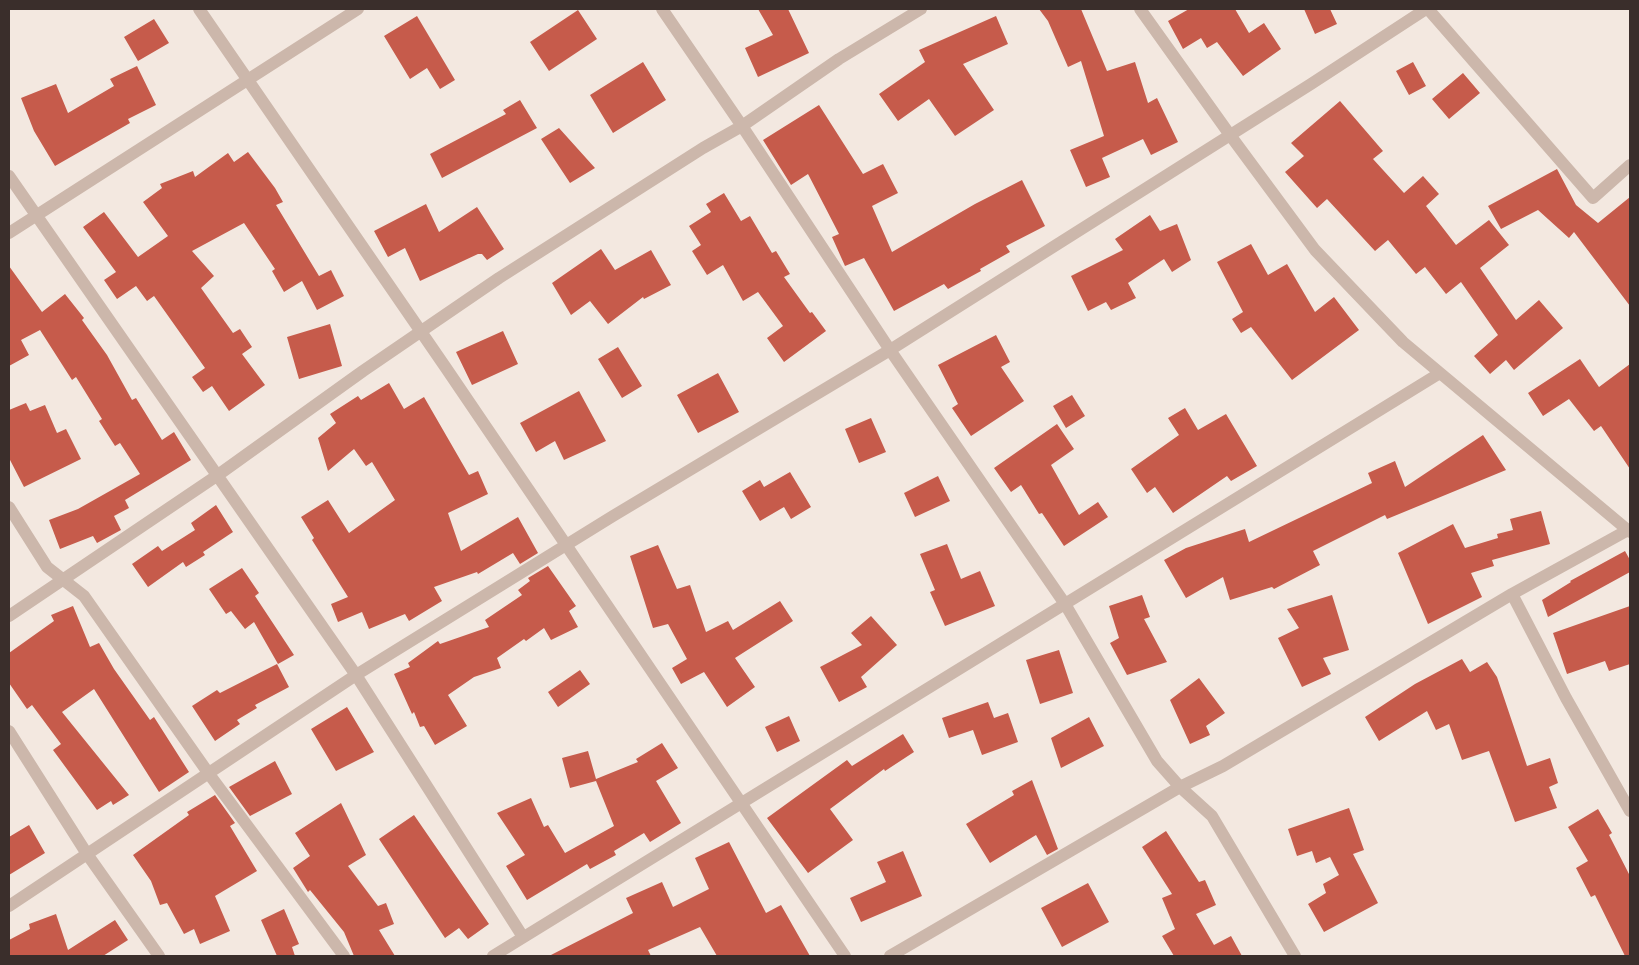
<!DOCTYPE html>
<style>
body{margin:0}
#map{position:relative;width:1639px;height:965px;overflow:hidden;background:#f3e8e0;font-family:"Exo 2",sans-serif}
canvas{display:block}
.frame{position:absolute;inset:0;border:10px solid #3a2e2b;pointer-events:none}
</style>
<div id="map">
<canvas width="1639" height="965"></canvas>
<div class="frame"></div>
</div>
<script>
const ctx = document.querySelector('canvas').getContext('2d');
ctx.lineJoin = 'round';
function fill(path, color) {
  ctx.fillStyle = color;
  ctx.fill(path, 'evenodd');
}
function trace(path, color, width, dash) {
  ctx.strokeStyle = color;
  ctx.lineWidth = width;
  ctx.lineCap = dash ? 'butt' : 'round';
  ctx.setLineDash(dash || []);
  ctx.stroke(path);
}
fill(new Path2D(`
 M758,9H788L809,53L758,77L745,48L773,35Z
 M1039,9H1081L1107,71L1135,62L1148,103L1157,98L1178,142L1151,155L1143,139L1102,158L1110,177L1086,187L1070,150L1104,136L1081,61L1068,67L1048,21Z
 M1189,9H1235L1249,33L1264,23L1281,49L1243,76L1217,42L1207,48L1201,38L1183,49L1168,21Z
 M1304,9H1330L1337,24L1315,34Z
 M578,10L597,39L549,71L530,42Z
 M417,16L455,80L440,89L427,68L410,79L384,36Z
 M996,16L1008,44L963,64L994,110L955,136L929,99L898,121L879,94L925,62L919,50Z
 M154,19L169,43L138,61L124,37Z
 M643,62L666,100L613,133L590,95Z
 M1413,62L1426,86L1409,95L1396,71Z
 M137,66L156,105L128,119L130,123L55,166L34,131L21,98L56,84L68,113L114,86L110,79Z
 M1463,73L1480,93L1449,119L1432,99Z
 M520,100L537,128L442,178L430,154L506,114L503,110Z
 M1340,101L1383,151L1373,159L1404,193L1423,176L1439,194L1426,206L1456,245L1489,220L1509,245L1480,268L1516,320L1539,300L1563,328L1514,370L1506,360L1490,374L1474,356L1498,335L1461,282L1446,294L1425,267L1416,274L1388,240L1375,251L1327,199L1317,208L1285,172L1304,156L1291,143Z
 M819,105L863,174L883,164L898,193L872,206L892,252L975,204L1022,180L1045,226L1006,246L1010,252L980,269L981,271L948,289L944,284L894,311L864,258L845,266L832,237L839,234L808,174L791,185L763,140Z
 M559,128L595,168L570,183L541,139Z
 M248,152L275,188L283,202L276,205L319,276L331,270L344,296L317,310L302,281L284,292L272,271L275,269L244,223L192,251L214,276L201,288L233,333L240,329L252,347L242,354L265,385L229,411L212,386L203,392L192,377L205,368L154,296L147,301L136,286L117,299L104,280L116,272L83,227L104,212L138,257L168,236L143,202L162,188L160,184L193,171L195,177L228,153L234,162Z
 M1557,169L1576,205L1598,223L1630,197V306L1574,232L1569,238L1538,210L1501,229L1488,206Z
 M724,193L741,221L750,216L772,253L776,251L790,274L784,277L810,313L812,312L826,331L784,362L767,338L783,326L758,292L743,301L723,265L707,275L692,251L701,245L689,226L711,212L706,204Z
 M426,204L439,232L477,207L504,249L487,260L482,254H478L420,281L405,248L388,257L374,231Z
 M1150,215L1160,231L1177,224L1191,260L1172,272L1164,259L1128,283L1136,298L1111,310L1106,302L1088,311L1071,276L1123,250L1115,239Z
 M1251,244L1268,275L1287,264L1315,312L1334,297L1359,330L1292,380L1251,327L1241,333L1232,319L1243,312L1217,262Z
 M601,249L615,270L651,250L671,285L644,299L643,297L608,324L590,301L571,315L552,283Z
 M9,266L42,312L65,294L84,318L82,320L107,355L132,400L136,398L162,440L174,432L191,460L125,500L129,508L114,516L121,530L97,543L93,536L60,549L49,520L78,509L140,474L120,443L115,446L99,421L102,419L76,377L72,380L40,330L21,340L29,355L9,366Z
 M330,324L342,366L299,379L287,337Z
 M503,331L518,364L472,385L456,352Z
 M996,335L1010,362L1001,367L1024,401L971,436L952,408L958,404L938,365Z
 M618,347L642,386L622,398L598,359Z
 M1580,359L1599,387L1630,364V469L1601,426L1594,431L1569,399L1543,416L1528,393Z
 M718,373L739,412L698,433L677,395Z
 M389,383L404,409L424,397L469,475L478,471L488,494L448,513L461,551L518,517L538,553L520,564L513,553L478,574L477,572L434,587L442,601L409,621L405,614L369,629L362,612L338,622L331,604L348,597L312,540L314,538L301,517L328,500L349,533L395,500L372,462L366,466L354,449L328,471L318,438L336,423L330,414L358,396L361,400Z
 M579,391L606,441L564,460L555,441L536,452L520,423Z
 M1072,395L1085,416L1066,428L1053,406Z
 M26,403L30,411L45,405L57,433L66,429L81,459L24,487L9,458V410Z
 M1185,408L1198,430L1226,414L1257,466L1231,481L1227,476L1173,513L1155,487L1147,493L1131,469L1179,435L1168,418Z
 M871,418L886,452L859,463L845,429Z
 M1057,424L1074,449L1051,465L1079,515L1098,502L1108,517L1064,546L1042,513L1039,514L1021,485L1011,492L994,468Z
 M1483,435L1506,470L1387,519L1385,515L1313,551L1320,565L1274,589L1272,587L1230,600L1223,577L1186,598L1164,560L1186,548L1245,529L1249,542L1372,483L1368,473L1395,461L1405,487Z
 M790,472L811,507L791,519L784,507L760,521L742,491L760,480L764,487Z
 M938,476L950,501L915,517L904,493Z
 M216,505L233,532L203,552L205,555L186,567L183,562L148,587L132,564L158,546L162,551L195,530L191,523Z
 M1541,511L1550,544L1492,560L1494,566L1471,573L1482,597L1428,624L1398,553L1453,524L1465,548L1498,538L1497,534L1513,530L1510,519Z
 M947,544L961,579L980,571L995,606L945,626L930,592L935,590L920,554Z
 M658,545L677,589L690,585L706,632L728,621L733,630L780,601L793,621L735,658L755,687L727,707L704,672L681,684L672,668L687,659L668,624L653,628L630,556Z
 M1625,551L1630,560V572L1548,617L1542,600L1571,582L1570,581Z
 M548,566L576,606L569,611L578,627L551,640L544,628L526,641L524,639L497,658L501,668L474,677L448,695L467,726L435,745L424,726L420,727L414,712L412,714L394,674L410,667L408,663L438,641L440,644L489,627L485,620L522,595L518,590L530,581L528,578Z
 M242,568L259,593L255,596L294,655L278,664L254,622L245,629L231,611L226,614L209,589Z
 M1142,595L1150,617L1144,619L1167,662L1127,675L1110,643L1119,638L1109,606Z
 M1332,595L1349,650L1323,658L1331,674L1302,687L1278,638L1299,628L1287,609Z
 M73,606L90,647L99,643L114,669L150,720L154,717L189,772L159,792L94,689L62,712L129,795L113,805L111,801L97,810L53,750L61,744L32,705L27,709L9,683V653L54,621L51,615Z
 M1630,606V664L1609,671L1605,661L1567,674L1553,633Z
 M871,616L897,645L861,677L867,687L839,702L820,667L862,645L851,633Z
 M1059,650L1073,693L1040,704L1026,660Z
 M1462,659L1470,672L1487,662L1497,677L1527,766L1550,758L1558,783L1549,787L1557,808L1515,822L1489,751L1462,760L1449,724L1436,730L1427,711L1379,741L1365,717L1415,684Z
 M277,664L289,687L255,705L257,708L237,720L240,724L215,741L192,706L217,690L220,693Z
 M580,670L590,684L558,707L548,692Z
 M1199,678L1225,713L1206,726L1210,735L1190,744L1170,700Z
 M988,702L994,718L1008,713L1018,742L982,755L973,730L949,738L942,718Z
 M347,707L374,752L336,771L311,729Z
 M789,716L800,741L777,752L765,727Z
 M1089,717L1104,746L1061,768L1051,738Z
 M903,734L914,752L885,771L884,769L830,809L853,840L808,873L767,818L847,760L852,766Z
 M662,743L678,768L656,781L681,823L650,842L644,833L614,851L616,855L590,869L587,864L527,900L506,866L525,855L497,813L531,798L544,827L548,825L565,853L614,826L596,781L570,788L562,758L588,751L596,779L638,762L636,759Z
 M275,761L292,794L250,816L229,787Z
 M1032,780L1058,849L1047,855L1036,835L990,863L966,824L1014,795L1012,791Z
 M215,795L235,823L230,826L257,871L215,896L230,931L200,944L194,929L184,934L167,903L160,905L151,881L133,855L189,815L187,812Z
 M341,803L366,855L348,866L378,906L386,903L394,924L379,930L395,956H354L344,932L310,890L308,892L293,868L310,856L295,833Z
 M1349,808L1364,850L1353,854L1378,903L1324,932L1308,904L1326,893L1323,884L1339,875L1330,857L1316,863L1312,851L1297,856L1288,829Z
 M1598,809L1612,833L1609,835L1630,876V956H1625L1595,895L1591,897L1576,868L1588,861L1568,827Z
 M414,815L489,924L468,939L459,928L445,938L379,839Z
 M29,825L45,853L9,875V837Z
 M1166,831L1199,882L1205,880L1216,905L1196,914L1214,945L1231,936L1242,956H1174L1162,936L1175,929L1162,898L1172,894L1142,847Z
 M729,842L766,913L781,905L810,956H717L700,927L648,950L651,956H549L633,913L626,898L662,882L673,907L709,889L695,858Z
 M903,851L922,896L861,922L850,898L886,882L877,862Z
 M1088,883L1109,922L1062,947L1041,908Z
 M284,909L299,944L292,947L295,956H277L261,920Z
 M56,914L68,950L115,920L128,940L103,956H9V940L30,929L29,924Z`), '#c65b4b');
trace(new Path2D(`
 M199,9L446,368L845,956
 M662,9L742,126L890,350L1065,604L1157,761L1180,787L1212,816L1295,956
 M1140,9L1230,135L1315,250L1403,342L1630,532
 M1428,9L1593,198L1630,165
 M9,176L356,675L523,937
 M9,233L358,9
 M9,507L47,567L84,596L209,774L344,956
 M1512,594L1566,698L1630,811
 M9,616L218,475L363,371L499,278L703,148L742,126L839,59L921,9
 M9,731L87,854L159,956
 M9,906L356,675L613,516L890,350L1311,84L1426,9
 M493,956L1440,373
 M890,956L1180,787L1223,766L1512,594L1628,530`), '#ccb7ab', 12);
</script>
